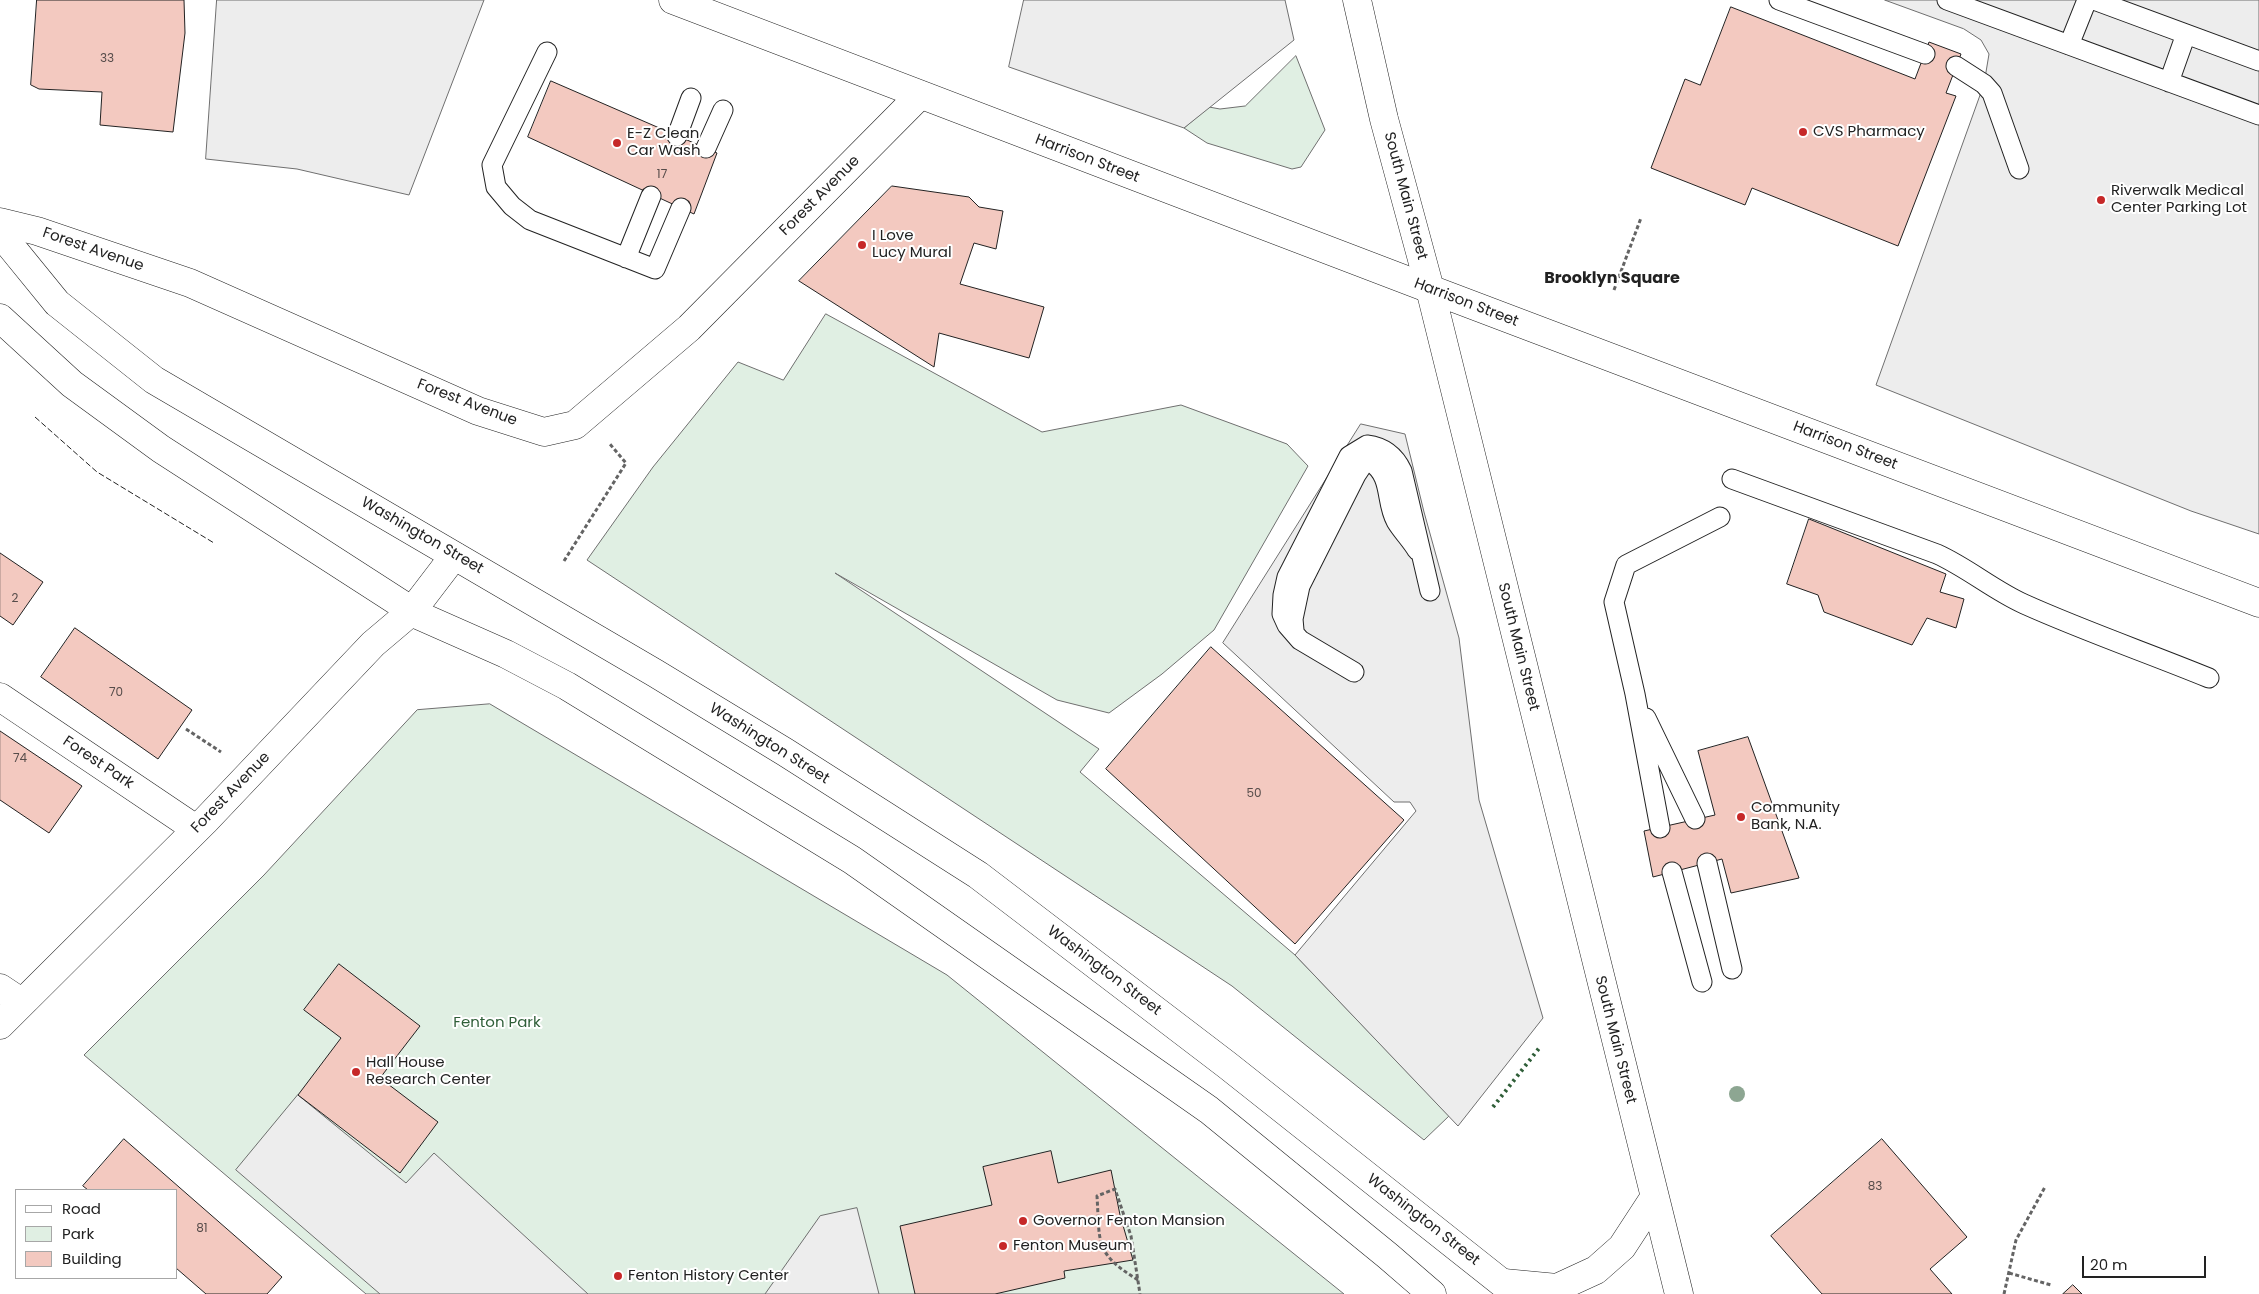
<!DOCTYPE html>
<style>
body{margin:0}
#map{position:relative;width:2259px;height:1294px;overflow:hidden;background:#fff;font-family:Poppins,sans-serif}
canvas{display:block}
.legend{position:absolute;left:15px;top:1189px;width:162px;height:90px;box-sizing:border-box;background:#fff;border:1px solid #a7a7a7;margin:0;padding:6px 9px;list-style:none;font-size:15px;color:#222}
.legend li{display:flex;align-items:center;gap:10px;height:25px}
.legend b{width:25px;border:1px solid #a7a7a7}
.scale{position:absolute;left:2082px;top:1256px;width:124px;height:22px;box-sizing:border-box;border:2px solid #222;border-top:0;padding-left:6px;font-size:15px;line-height:18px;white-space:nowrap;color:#222;-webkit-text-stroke:4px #fff;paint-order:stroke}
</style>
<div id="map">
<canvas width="2259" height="1294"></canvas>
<ul class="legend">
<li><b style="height:6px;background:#fff"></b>Road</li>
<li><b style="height:14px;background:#e0efe3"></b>Park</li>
<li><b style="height:14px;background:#f3c9c0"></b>Building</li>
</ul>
<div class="scale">20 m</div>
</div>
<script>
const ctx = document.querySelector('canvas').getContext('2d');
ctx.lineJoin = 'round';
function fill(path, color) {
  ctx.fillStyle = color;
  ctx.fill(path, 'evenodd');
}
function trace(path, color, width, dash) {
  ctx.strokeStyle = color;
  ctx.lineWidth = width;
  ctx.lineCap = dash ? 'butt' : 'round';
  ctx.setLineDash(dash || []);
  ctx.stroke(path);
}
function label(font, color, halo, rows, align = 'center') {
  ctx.font = font + ' Poppins,sans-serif';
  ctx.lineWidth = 4;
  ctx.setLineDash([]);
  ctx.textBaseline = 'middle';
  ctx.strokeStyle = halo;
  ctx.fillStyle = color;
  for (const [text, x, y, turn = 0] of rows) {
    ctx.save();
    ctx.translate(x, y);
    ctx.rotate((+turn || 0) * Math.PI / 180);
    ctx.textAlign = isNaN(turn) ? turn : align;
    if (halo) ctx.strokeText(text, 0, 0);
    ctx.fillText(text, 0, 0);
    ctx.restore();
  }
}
const green = new Path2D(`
 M1296,56L1325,130L1301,167L1292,169L1207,143L1184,128L1209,107L1220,109L1245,106Z
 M826,314L1042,432L1181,405L1287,444L1308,466L1214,630L1162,674L1109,713L1057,700L835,573L1099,749L1080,772L1295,955L1449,1116L1424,1140L1232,986L587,560L653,467L738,362L783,380Z
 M490,704L947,975L1344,1294H366L84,1055L264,875L417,710Z`);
fill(green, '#e0efe3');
trace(green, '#6f6f6f', 1);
const parking = new Path2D(`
 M217,0H484L409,195L297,169L206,159Z
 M1024,0H1285L1294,40L1184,128L1009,67Z
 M1885,0H2259V534L2191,511L1876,385L1984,84L1989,54L1981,40L1964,29Z
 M1361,424L1405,434L1424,512L1459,638L1479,800L1543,1018L1458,1126L1295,955L1416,811L1410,802H1394L1223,643Z
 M298,1095L406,1183L434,1153L588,1294H380L236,1170Z
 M857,1208L879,1294H765L820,1216Z`);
fill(parking, '#ededed');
trace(parking, '#6f6f6f', 1);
const building = new Path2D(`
 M37,0H184L185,33L173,132L100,125L102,92L39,89L31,85Z
 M1731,7L1915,79L1929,42L1961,54L1946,93L1956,96L1898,246L1752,188L1745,205L1651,168L1685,79L1700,85Z
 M551,81L717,153L694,214L528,137Z
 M892,186L969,197L979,207L1003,211L996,249L974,243L960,284L1044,307L1029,358L939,333L934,367L799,281Z
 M1809,519L1946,574L1940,592L1964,599L1956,628L1927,618L1912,645L1824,612L1818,595L1787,584Z
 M0,553L43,582L13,625L0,616Z
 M75,628L192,710L158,759L41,677Z
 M1211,647L1404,820L1295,944L1106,769Z
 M0,731L82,786L49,833L0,800Z
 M1748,737L1799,878L1731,893L1722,859L1653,877L1644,831L1715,815L1698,751Z
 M339,964L420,1026L380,1078L438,1122L400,1173L298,1095L341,1038L304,1010Z
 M124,1139L282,1277L267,1294H206L176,1268V1190H88L83,1186Z
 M1882,1139L1967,1237L1930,1269L1952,1294H1822L1771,1236Z
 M1051,1151L1058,1183L1111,1170L1120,1215L1133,1260L1064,1271L1065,1278L995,1294H915L900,1226L992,1205L983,1167Z
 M2073,1285L2082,1294H2063Z`);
fill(building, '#f3c9c0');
trace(building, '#222', 1);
const service = new Path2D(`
 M1779,0L1925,54
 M1947,0L2259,115
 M2094,0L2259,61
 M2069,45L2087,0
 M547,52L492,165L496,187L512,206L530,220L655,269L681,208
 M1956,66L1984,84L1992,93L2019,169
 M2169,82L2186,34
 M677,136L691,98
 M706,148L723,110
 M626,258L651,196
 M1732,479L1937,554C1968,568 1993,590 2024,604C2084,631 2148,653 2209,678
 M1294,630L1293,619L1300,586L1356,475L1364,463L1371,462C1393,477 1385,501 1396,521C1402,531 1411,540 1417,550
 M1354,672L1300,640L1287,625L1282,614L1283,595L1287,577L1349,456L1367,445C1383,447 1395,456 1402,471L1430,591
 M1646,718L1695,819
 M1660,828L1635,694L1614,602L1626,565L1720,517
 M1707,863L1732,969
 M1672,872L1702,982`);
const minor = new Path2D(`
 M673,0L1430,289
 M0,697L196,829
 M0,988L21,1002`);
const tertiary = new Path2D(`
 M1357,0L1384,119L1430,289L1679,1294
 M0,222L37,231L190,283L478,411L544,432L575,425L689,328L920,95
 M1430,289L2259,603
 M1504,1283L1557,1288L1596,1270L1622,1247L1654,1198`);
const secondary = new Path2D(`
 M0,1025L205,821L373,644L412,611L454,556`);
const trunk = new Path2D(`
 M0,233L57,303L154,380L655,673L785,752L978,875L1227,1065L1516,1294
 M0,318L72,384L161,449L420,616L506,654L567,686L852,860L1209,1110L1388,1256L1432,1294`);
trace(service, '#222', 21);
trace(minor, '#222', 29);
trace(tertiary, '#222', 29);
trace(secondary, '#222', 29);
trace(trunk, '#222', 29);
trace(new Path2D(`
 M1614,290L1641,218
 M564,561L626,463L609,443
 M186,729L221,752
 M2009,1273L2051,1285
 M1138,1280C1094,1253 1100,1243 1097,1196L1115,1189L1131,1236L1140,1294
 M2004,1294L2016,1240L2045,1187`), '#646464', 3, [4, 2.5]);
trace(service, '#fff', 19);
trace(minor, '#fff', 28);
trace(tertiary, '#fff', 28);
trace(secondary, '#fff', 28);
trace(trunk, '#fff', 28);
trace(new Path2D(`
 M1493,1107L1540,1047`), '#2f5e38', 4, [2.5, 4]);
trace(new Path2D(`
 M35,417L97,472L214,543`), '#222', 1, [6, 2.5]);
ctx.fillStyle = '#8da692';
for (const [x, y] of [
 [1737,1094]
]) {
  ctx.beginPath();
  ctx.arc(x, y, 8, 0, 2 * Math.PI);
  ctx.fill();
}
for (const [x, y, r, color] of [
 [1803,132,5,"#c62828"],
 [617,143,5,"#c62828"],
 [2101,200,5,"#c62828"],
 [862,245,5,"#c62828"],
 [1741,817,5,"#c62828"],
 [356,1072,5,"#c62828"],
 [1023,1221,5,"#c62828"],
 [1003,1246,5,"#c62828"],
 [618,1276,5,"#c62828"]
]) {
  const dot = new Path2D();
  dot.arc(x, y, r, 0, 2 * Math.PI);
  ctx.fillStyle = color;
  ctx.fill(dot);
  trace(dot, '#fff', 2);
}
label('12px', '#564c4a', null, [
 ["33",107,59],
 ["17",662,175],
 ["2",15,599],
 ["70",116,693],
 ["74",20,759],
 ["50",1254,794],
 ["83",1875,1187],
 ["81",202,1229]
]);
label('15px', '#222', '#fff', [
 ["CVS Pharmacy",1813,132],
 ["E-Z Clean",627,134],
 ["Car Wash",627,151],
 ["Riverwalk Medical",2111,191],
 ["Center Parking Lot",2111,208],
 ["I Love",872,236],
 ["Lucy Mural",872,253],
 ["Community",1751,808],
 ["Bank, N.A.",1751,825],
 ["Hall House",366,1063],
 ["Research Center",366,1080],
 ["Governor Fenton Mansion",1033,1221],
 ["Fenton Museum",1013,1246],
 ["Fenton History Center",628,1276]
], 'left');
label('15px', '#222', '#fff', [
 ["Harrison Street",1087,159,21],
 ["Forest Avenue",820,196,-45],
 ["South Main Street",1405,196,75],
 ["Forest Avenue",93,250,19],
 ["Harrison Street",1466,303,21],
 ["Forest Avenue",467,403,21],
 ["Harrison Street",1845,446,21],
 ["Washington Street",422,536,30],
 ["South Main Street",1518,647,76],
 ["Washington Street",769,744,32],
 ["Forest Park",98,763,34],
 ["Forest Avenue",231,793,-46],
 ["Washington Street",1104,971,37],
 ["South Main Street",1615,1040,76],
 ["Washington Street",1423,1220,38]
]);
label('15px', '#2f5e38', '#fff', [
 ["Fenton Park",497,1023]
]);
label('bold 16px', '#222', '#fff', [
 ["Brooklyn Square",1612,279]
]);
</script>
